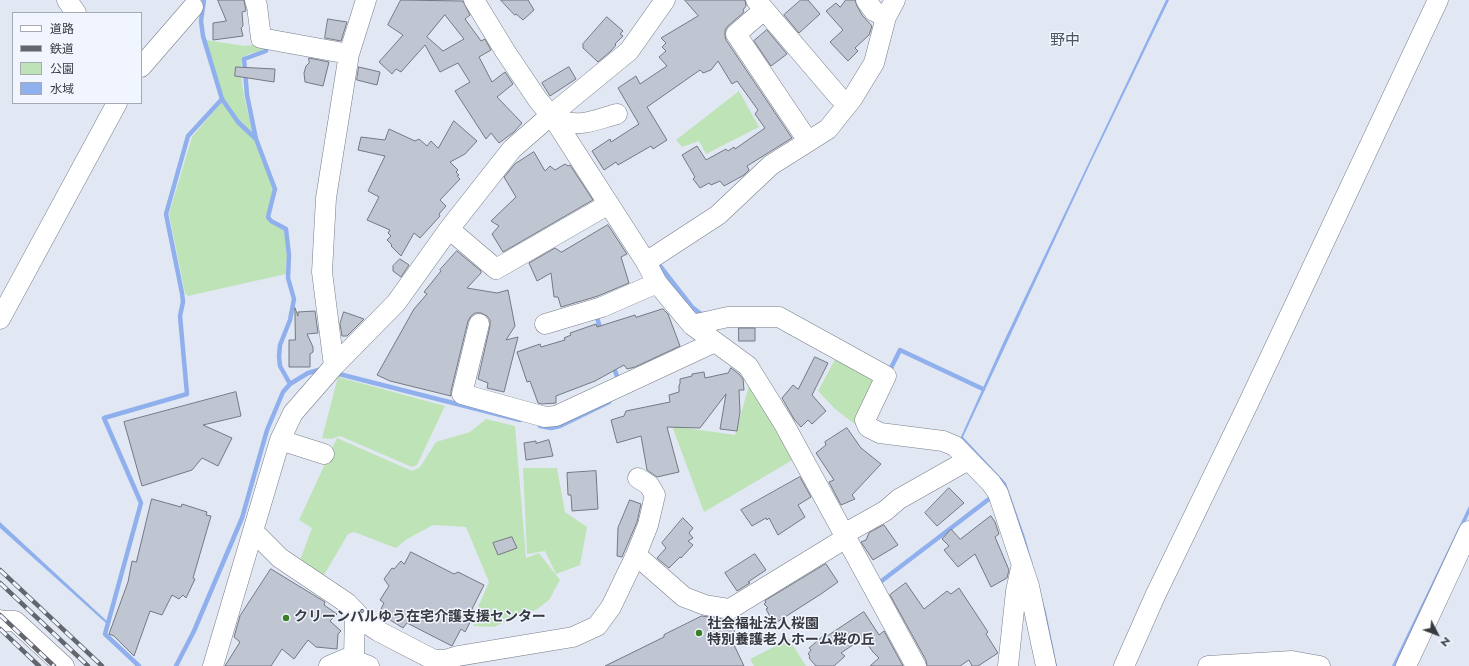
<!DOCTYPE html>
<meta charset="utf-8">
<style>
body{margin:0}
#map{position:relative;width:1469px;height:666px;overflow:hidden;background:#e1e8f4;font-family:Jost,"Noto Sans JP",sans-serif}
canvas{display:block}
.legend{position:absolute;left:12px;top:12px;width:130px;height:92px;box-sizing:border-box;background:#f0f5ff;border:1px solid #a6aab2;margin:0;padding:5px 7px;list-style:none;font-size:12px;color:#383a3f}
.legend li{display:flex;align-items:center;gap:8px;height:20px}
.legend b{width:20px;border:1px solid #a6aab2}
.north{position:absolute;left:1417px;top:614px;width:40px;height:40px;-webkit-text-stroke:3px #f0f5ff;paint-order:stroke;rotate:132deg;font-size:11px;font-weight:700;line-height:16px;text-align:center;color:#383a3f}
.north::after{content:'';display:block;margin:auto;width:14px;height:18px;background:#383a3f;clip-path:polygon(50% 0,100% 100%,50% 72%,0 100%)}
</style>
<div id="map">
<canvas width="1469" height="666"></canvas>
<ul class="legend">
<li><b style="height:5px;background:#fff"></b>道路</li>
<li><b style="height:5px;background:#63666d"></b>鉄道</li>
<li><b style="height:11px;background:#bee3b7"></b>公園</li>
<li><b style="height:11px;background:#90afed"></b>水域</li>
</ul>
<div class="north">N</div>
</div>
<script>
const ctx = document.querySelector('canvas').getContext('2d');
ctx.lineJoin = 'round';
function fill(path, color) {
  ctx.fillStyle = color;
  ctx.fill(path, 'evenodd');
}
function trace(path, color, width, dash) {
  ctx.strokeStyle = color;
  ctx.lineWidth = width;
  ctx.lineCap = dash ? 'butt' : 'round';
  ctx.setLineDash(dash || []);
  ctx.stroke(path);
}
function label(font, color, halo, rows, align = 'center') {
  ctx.font = font + ' Jost,"Noto Sans JP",sans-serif';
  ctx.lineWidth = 3;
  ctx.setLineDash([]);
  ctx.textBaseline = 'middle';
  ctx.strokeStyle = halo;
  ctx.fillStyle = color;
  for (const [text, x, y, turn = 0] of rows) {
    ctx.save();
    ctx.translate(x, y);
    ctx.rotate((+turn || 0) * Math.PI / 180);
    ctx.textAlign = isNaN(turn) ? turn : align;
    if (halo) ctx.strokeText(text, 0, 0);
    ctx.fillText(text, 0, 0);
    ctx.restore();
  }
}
fill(new Path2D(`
 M206,40L245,46L264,43V50C258,52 248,53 244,57C235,66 249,118 253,131L250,133L239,121L224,99Z
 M739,91L759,127L706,154L699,141L682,147L676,140Z
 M222,102L236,122L254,140L274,190L266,217L269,222L284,230L287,254L286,274L188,296L185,293L169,214L192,137Z
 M838,354L878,378L856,425L835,409L818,391Z
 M338,377L445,406L417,465L412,467L340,436L331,439L322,438Z
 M750,382L796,458L704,512L672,426L735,435Z
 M486,419L515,426L526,558L539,553L560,580L549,600L536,610L521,614L494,627L473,626L480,613L478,607L489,582L466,527L433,525L407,539L396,548L354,532L348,534L324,575L299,563L312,528L299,520L337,438L412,471L420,467L436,442L470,432Z
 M523,468H557L565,512L587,527L580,565L556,574L545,551L527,554Z
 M789,639L806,666H754L750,659Z`), '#bee3b7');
fill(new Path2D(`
 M1166,0H1169L1090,164L963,437L1006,483L1025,537L1046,612L1057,666H1053L1023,538L960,439L1004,341Z
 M1469,506V514L1461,532L1395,666H1392Z
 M0,522L108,622L107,624L0,528Z`), '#90afed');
trace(new Path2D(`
 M204,0L201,21L203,36L222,99L238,122L256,139
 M267,44L266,51L244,59L247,95L256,139L275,189L268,217L271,221L286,229L289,255L288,278L294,299L290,320L280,345L279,357L280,366L290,384
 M658,260L660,266L692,307L701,314H705
 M596,314L601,331
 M613,365L619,382
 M888,369L890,370L900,350L983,389
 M335,373L520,420
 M540,426L551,428L560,426L609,402
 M879,583L989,499
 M139,666L105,634L141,503L104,418L187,394L180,316L183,302L182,293L166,214L188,136L222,99
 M176,666L194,631L242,518L267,430L283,392L290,384L308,373L322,369`), '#90afed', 4.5);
const building = new Path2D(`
 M218,0H244L246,11L242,12L243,26L241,28L243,36L213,40V23L226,21Z
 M401,0L463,1L470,15L465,19L481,41L485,39L491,50L479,57L492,82L505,72L513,84L497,97L522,123L514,132L499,143L491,133L486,139L455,91L470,82L458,63L440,72L425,45L401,72L396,69L392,74L379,62L403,35L388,25ZM445,15L464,39L443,51L427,37Z
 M501,0H528L534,10L523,20L516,14L515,15Z
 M685,0H745L746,6L743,10L744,12L728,26L725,30V36L726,40L792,138L747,166L749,170L744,175L724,186L720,181L711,185L709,183L700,188L693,179L695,177L682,155L697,146L706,160L726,149L728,151L734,147L735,149L765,128L755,114L758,110L737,81L732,84L718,61L711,70L703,73L700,70L647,107L667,140L653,149L651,146L618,165L616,162L604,170L592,151L610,139L611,142L639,124L618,88L636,76L640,84L667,66L659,57L666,51L662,47L666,43L661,38L698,16Z
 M801,0H808L820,14L799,33L784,15Z
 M846,0H855L857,6L862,15L872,26L869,35L855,48L858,51L848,61L830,42L843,30L826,11L836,3L840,7Z
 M607,17L623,31L620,34L623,36L615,44L616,45L611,51L598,62L583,48V44Z
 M328,19L347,22L341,41L325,38Z
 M767,30L787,54L771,66L754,41Z
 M309,58L329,62L323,86L305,82L304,73L306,66L309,63Z
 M236,67L275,69L274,82L235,76Z
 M359,67L380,72L377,85L357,80Z
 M569,67L576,79L550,96L542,83Z
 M454,121L477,141L465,154L450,162L458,170L456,172L459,175L457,176L460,179L440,200L446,206L439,214L440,216L420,238L414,233L401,256L391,246L392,245L387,240L391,236L388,233L390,230L367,220L379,197L368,191L385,156L358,150L361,137L385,140L389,129L415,141L419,139L427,146L431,141L438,148Z
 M534,152L545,171L550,166L555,170L565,164L568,166L570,165L593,200L503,252L492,234L499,226L491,221L516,197L504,177L515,164Z
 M608,225L627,254L621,257L629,283L598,296L561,307L558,297H554L551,273L537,281L529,263L555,248L561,252Z
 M457,251L481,271V273L467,288L497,293L508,290L515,326L506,340L518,337L504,392L487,388L488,383L478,379L490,326V320L487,316L481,313H475L471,316L468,321L451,391V396L390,381L377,375L414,309L427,294L424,292L441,271L440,270Z
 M400,259L409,265L401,277L393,271V266Z
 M295,308L298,316V312L315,311L318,333L307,334L313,347V352L310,354V367H289V340H295Z
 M663,309L668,314L680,346L635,367L627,369L624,365L595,381L556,396V403L542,404L538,403L530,381L527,382L517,352L540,344L541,347L565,340L564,338L571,335L570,333L596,324L597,327L635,315L636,317Z
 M344,312L364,319L347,336H342L340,324Z
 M739,328H755V341H739Z
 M815,357L828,363L812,395L826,411L812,424L808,420L801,427L794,419L782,398L793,385L798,389Z
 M731,368L739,374L743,379L744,390H739L740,412L737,431L720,429L726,394L700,428L667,427L679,472L657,477L647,470L641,436L617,443L611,420L624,416L626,411L670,402L669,395L679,392V385L680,384V379L692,376V374L704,372L705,378L728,373Z
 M236,392L241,416L203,425L232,438L218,466L202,458L192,470L142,486L124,422Z
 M847,428L861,448L881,464L852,495L855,499L841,505L829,482L834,480L816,453L826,445L825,442Z
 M549,440L553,456L526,460L524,443L536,441V443Z
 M596,471L598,509L572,511L571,495H568L567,473Z
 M800,477L811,497L798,505L805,517L778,535L769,518L767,520L766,518L752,526L741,510Z
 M949,488L964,503L937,526L925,513Z
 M152,499L181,507L182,504L207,512L206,515L211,516L193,578L195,579L186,598L183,595L179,599L172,595L162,615L150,611L134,656L114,636L109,634L128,582L132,561L136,562Z
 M630,500L641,504L637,522L622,557L617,556L618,528Z
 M991,516L995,522L999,534L995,537L1009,570L1007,578L991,587L975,554L958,567L944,550L949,546L942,539L951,529L960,539Z
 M683,518L693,528L689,533L693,538L688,541L693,545L681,558L680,557L669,568L657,558L666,548L662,543Z
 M884,525L898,545L873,560L861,542L866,540L869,533Z
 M512,537L517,548L498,555L493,543Z
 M411,552L454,574L458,572L484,585L472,609L476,611L465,632L461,629L452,646L407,623L403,628L379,613L384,603L380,600L389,586L384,579L392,568L394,569L401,561L404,564Z
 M755,554L766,570L748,582L750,583L737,591L725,573Z
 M826,564L838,582L821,594L774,624L766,609L768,608L764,604L766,602L765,601Z
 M271,569L325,602L324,605L337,614L330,621L341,631L338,634L337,649L316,647L308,640L294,659L282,649L271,666H225L240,642L234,637L240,616Z
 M906,583L924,609L947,591L951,594L959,588L988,632L986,634L998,653L978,666H972L969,660L960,666H927L926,660L890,595Z
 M864,612L879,635L884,631L903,666H870L879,658L873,652L863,638L841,653L845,656L834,666H816L809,658L810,656L808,654L811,650L809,648L823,636L825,637Z
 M702,616L729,620L739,641L734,645L744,666H605L664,637V635Z`);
fill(building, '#bfc5d1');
trace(building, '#737984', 1);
const minor = new Path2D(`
 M67,0L76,13
 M255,0L257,6L261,38L349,54
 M474,0L505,51L538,100L554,119L646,262L657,283L692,325L748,366L784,424L916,666
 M756,0L839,97
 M866,0L874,11L886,17
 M764,10L736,34L808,141
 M141,67L193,7
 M554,119C581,128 591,121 617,114
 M449,229L496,269L609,204
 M646,262L718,215L771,165L828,129L852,99L874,63L886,17L895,0
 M0,319L117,103
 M479,324L462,394L545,417L556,416L715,342
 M545,324L602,307L657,283
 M692,325L728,317H779L886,376L865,420L868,427L880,433L943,441L955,446L991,483L998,493L1029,586L1046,666
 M334,366L322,272L326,198L349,54L366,0
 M280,440L324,454
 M253,531L280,558L347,603L366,623L378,631L434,660H445L458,656L573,637L597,626L611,607L636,555L648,525L655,495L649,485L638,478
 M844,534L885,511L899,499L968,460
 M636,555L684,597L705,605L730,609L846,538
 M0,620L1,621H15L64,666
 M354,659L355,611
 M213,666L280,440L293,413L334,366L396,303L449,229L512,149L551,115L629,51L665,0
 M329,666L348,658L369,666
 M1008,666L1016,591L1022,564
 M1124,666L1155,596L1249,402L1438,0
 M1208,666L1292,661L1320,666
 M1406,666L1469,531`);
trace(minor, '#787d89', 21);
trace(minor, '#fff', 20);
const rail = new Path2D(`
 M0,570L102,666
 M0,583L88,666
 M0,615L54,666
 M0,629L39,666`);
trace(rail, '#63666d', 4.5);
trace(rail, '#f0f5ff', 3, [9]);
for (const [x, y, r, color] of [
 [286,618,4,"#378026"],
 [699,633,4,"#378026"]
]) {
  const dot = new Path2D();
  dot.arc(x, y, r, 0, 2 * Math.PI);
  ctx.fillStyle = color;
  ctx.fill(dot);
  trace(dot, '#f0f5ff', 1.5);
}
label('bold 14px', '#383a3f', '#f0f5ff', [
 ["クリーンパルゆう在宅介護支援センター",294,618],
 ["社会福祉法人桜園",707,625],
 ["特別養護老人ホーム桜の丘",707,641]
], 'left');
label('15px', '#4e535e', '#f0f5ff', [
 ["野中",1065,41]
]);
</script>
